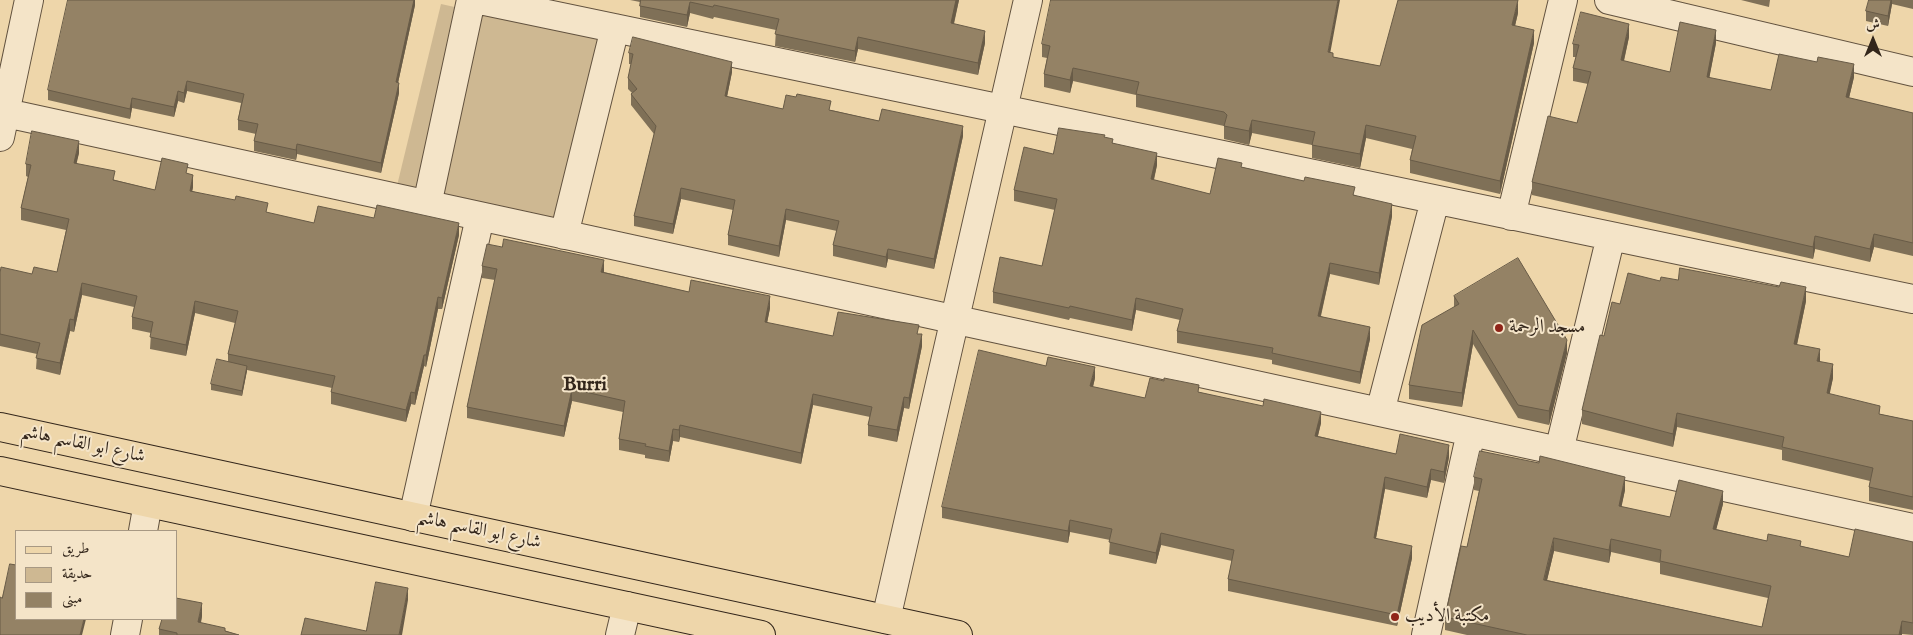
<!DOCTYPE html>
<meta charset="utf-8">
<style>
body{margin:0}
#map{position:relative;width:1913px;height:635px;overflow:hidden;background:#eed6aa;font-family:"IM FELL English",Amiri,serif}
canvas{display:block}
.legend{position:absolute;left:15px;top:530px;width:162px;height:90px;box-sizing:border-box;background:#f4e4c8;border:1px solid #a79883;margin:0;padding:6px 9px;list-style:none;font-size:15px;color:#33261b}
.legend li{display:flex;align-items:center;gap:10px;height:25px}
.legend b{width:25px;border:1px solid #a79883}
.north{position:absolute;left:1848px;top:15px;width:50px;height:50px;-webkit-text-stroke:4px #f4e4c8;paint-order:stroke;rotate:0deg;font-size:14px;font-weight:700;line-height:20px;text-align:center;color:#33261b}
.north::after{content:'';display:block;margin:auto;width:18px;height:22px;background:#33261b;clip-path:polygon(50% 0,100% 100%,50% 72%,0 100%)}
</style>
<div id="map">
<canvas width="1913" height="635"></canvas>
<ul class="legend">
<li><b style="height:6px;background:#eed6aa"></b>طريق</li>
<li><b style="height:14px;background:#ceb892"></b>حديقة</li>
<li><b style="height:14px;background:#948265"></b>مبنى</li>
</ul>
<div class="north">ش</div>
</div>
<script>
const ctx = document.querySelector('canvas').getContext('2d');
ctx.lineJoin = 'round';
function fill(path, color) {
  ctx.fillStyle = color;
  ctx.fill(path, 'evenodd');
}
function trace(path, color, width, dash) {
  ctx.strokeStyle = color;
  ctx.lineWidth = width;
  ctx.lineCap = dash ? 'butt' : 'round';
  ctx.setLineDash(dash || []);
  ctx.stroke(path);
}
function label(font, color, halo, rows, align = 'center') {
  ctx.font = font + ' "IM FELL English",Amiri,serif';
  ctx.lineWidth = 4;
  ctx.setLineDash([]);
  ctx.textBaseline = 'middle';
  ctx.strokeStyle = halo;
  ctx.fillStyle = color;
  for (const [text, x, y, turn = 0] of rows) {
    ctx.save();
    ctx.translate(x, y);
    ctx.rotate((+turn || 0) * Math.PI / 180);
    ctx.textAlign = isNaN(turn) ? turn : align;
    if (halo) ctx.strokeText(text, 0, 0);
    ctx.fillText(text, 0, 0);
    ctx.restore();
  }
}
fill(new Path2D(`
 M441,4L603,40L559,236L395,194Z`), '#ceb892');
const minor = new Path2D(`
 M480,0L1913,299
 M1609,0L1913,72
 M6,113L1913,528
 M0,137L29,0
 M427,205L471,0
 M1511,216L1563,0
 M564,235L615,28
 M1380,412L1435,200
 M1559,451L1611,236
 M413,517L480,217
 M143,531L148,503
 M886,619L1028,0
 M125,635L128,619
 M620,635L627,606
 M1426,635L1471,432`);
const primary = new Path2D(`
 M0,427L958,635
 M0,471L761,635`);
trace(minor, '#62523f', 30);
trace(primary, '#33261b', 30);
trace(minor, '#f4e4c8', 28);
trace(primary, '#eed6aa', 28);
fill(new Path2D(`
 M415,0V5L398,83L399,93L381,173L297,154L296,160L254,151V141L256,134L238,130V120L241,103L187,91L184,103L178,101L174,117L132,108L130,119L48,100V90Z
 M630,0H959L954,24L985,43L978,75L858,49L855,62L775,46L776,30L714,17L713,19L690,13L687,27L640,17V2Z
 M1741,0H1770L1769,7Z
 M1869,0H1913V9L1892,4L1888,26L1866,21V11Z
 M1518,13L1515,26L1534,43L1500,194L1410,173V160L1412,149L1366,138L1360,168L1312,158V145L1252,133L1249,145L1224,139V126L1136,107V95L1073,81L1070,93L1044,87V74L1047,58L1042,57V44L1330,52L1333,57L1380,66Z
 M1629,37L1624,61L1670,72L1716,43L1709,78L1771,90L1854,77L1849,98L1913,113V256L1874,247L1870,262L1815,249L1813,259L1532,195V182L1577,123L1588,84L1573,81V68L1576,57H1573V44Z
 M629,53L732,72L727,97L783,109L831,110L879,121L963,136L934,269L888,259L886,268L833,256V245L837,231L786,220L779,257L728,245V235L733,210L681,199L673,234L634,226V216L654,134L631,105V94L632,93L628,89V78L631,64H629Z
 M1105,138L1113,143L1157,165L1154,180L1210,194L1242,167L1355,195L1392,216L1379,285L1330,274L1321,316L1370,339L1360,384L1272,364V360L1177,343V331L1180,320L1136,310L1132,331L1070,318L1069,320L993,303V292L1042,266L1055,210L1014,201V190L1053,154Z
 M79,153L76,163L115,180L155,190L188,174L193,187L192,191L268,213L314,223L374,218L459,235L442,309H438L426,367L424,366L415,405L411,404L406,422L331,404V392L332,388L247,370L242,396L211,390V384L228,362V354L235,323L195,313L186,356L150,349L151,333L132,329V317L134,307L82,295L74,332L70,331L60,375L36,369L37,354L0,346V273L32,274L57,272L66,230L21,220V208L28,177L26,176V164Z
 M482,266L604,271V272L689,292L770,308L767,323L833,336L919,334L922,346L909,409L904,408L897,442L868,436V425L870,417L813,405L801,464L680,437L679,442L673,441L669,462L645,458V455L619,450V439L623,412L572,401L564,437L467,418V407L495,280L482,278Z
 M1678,280L1806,301L1797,345L1820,362L1833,378L1829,394L1880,414L1913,421V510L1869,501V487L1870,481L1782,460V450L1677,427L1673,447L1582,424V410L1604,336L1620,304L1660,281Z
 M1454,296L1567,353L1549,425L1518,418L1473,344L1462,407L1409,399V385L1454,307Z
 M1095,378L1093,387L1145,398L1199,392L1321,423L1318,436L1396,454L1449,457L1444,483L1431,480L1427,498L1385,489L1376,538L1412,558L1397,626L1228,591V579L1232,561L1161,545L1156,564L1109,554L1110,540L1070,532L1068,543L942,518V507Z
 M1474,477L1625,490L1621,507L1670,517L1723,504L1716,529L1767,541L1801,546L1849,557L1913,542V635L1902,634V635H1467L1445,630V617L1467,547L1479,491L1474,490ZM1554,551L1609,563L1611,552L1660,563V574L1768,598L1762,627L1547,580Z
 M202,616L201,623L239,635H159V629Z`), '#7f7057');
fill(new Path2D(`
 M414,0H415V5L396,92V82Z
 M956,0H959L951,35V23Z
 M1338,0H1340L1328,65V52Z
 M1518,0V13L1512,38V25Z
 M1891,0H1892V4L1888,26V16Z
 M690,2V13L687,27V15Z
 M1629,24V37L1621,73V60Z
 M1534,30V43L1500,194V181Z
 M1716,30V43L1707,90V77Z
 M985,31V43L978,75V63Z
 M858,37V49L855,62V51Z
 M732,62V72L725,106V96Z
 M1854,64V77L1846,110V97Z
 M1073,68V81L1070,93V80Z
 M187,81V91L184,103V93Z
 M399,83V93L381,173V163Z
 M178,91V101L174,117V107Z
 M132,98V108L130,119V109Z
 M1252,120V133L1249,145V131Z
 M1366,125V138L1360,168V154Z
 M963,126V136L934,269V259Z
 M79,141V153L74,175V163Z
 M297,144V154L296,160V150Z
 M1157,153V165L1151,191V179Z
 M193,175V187L190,203V191Z
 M681,188V199L673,234V224Z
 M1392,204V216L1379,285V273Z
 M786,209V220L779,257V246Z
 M459,223V235L442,309V298Z
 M1874,234V247L1870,262V249Z
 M1815,236V249L1813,259V247Z
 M888,249V259L886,268V257Z
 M604,260V271L601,283V272Z
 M1330,263V274L1318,327V316Z
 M82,283V295L74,332V320Z
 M1806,287V301L1794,358V344Z
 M770,296V308L765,333V322Z
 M438,297V309L426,367V355Z
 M1136,298V310L1132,331V320Z
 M195,301V313L186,356V345Z
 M70,319V331L60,375V363Z
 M1370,327V339L1360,384V372Z
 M1473,330V344L1462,407V393Z
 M922,334V346L909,409V398Z
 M1567,340V353L1549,425V411Z
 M1820,349V363L1817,361Z
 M424,355V366L415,405V393Z
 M1833,364V378L1827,407V393Z
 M247,366V371L242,396V391Z
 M1095,367V378L1090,398V386Z
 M572,389V401L564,437V426Z
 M411,392V404L406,422V410Z
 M813,394V405L801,464V453Z
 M904,397V408L897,442V430Z
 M1321,412V423L1315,447V436Z
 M1677,413V427L1673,447V434Z
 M680,425V437L679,442V430Z
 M673,429V441L669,462V451Z
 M1449,445V457L1444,483V472Z
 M1431,469V480L1427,498V487Z
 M1385,477V489L1374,549V538Z
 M1625,477V490L1619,519V506Z
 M1723,491V504L1713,542V529Z
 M1070,520V532L1068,543V531Z
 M1161,533V545L1156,564V553Z
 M1554,538V551L1544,593V580Z
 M1611,539V552L1609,563V550Z
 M1412,546V558L1397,626V615Z
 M408,588V600L402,635H399Z
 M202,603V616L198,635V622Z
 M84,619H86L82,635H80Z
 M1902,621V635H1899Z`), '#685b47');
const building = new Path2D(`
 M68,0H414L396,82L399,83L381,163L297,144L296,150L254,141L258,124L238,120L244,94L187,81L184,93L178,91L174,107L132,98L130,109L48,90Z
 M641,0H956L951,23L985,31L978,63L858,37L855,51L775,34L779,19L714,5L713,7L690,2L687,15L640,6Z
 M1051,0H1338L1328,52L1333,53V57L1380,66L1398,0H1518L1512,25L1534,30L1500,181L1410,160L1416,136L1366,125L1360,154L1312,145L1315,132L1252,120L1249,131L1224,126L1227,115L1224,112L1136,94L1139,82L1073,68L1070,80L1044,74L1050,46L1042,44Z
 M1869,0H1891L1888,16L1866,11Z
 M1581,12L1629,24L1621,60L1670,72L1680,22L1716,30L1707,77L1771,90L1779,54L1817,62L1818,57L1854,64L1846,97L1913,113V243L1874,234L1870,249L1815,236L1813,247L1532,182L1548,116L1577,123L1591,72L1573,68L1579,45L1573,44Z
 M633,37L732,62L725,96L783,109L786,95L796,97L797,94L831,101L829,110L879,121L882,109L963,126L934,259L888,249L886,257L833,245L839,221L786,209L779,246L728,235L735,200L681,188L673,224L634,216L656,126L631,94L637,89L628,78L633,54L629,53Z
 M1059,128L1105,135L1104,137L1113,139L1112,143L1157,153L1151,179L1210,194L1218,158L1242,163L1241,167L1304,181L1305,177L1355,187L1353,195L1392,204L1379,273L1330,263L1318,316L1370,327L1360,372L1272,353L1273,348L1177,331L1183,309L1136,298L1132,320L1070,306L1069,308L993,292L1000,257L1042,266L1057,199L1014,190L1024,147L1053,154Z
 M32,131L79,141L74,163L115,171L113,180L155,190L162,158L188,164L186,173L193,175L190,191L235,200L236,196L268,203L266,212L314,223L318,206L374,218L377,205L459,223L442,298L438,297L426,355H424L415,393L411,392L406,410L331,392L335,376L228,354L238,311L195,301L186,345L150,337L153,322L132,317L137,296L82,283L74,320L70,319L60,363L36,358L40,343L0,334V273L1,267L32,274L34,267L57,272L69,219L21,208L31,165L26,164Z
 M504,239L604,260L601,272L689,292L691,280L770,296L765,322L833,336L838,312L919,325L917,334H922L909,398L904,397L897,430L868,425L872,407L813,394L801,453L680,425L679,430L673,429L669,451L645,446L646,444L619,439L625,401L572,389L564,426L467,407L497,269L482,266L487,244L502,247Z
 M1518,258L1567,340L1549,411L1518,405L1473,330L1462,393L1409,385L1422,325L1459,304L1454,296Z
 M1680,268L1779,287L1781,282L1806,287L1794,344L1820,349L1817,361L1833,364L1827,393L1880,406L1879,414L1913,421V497L1869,487L1873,468L1782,447L1784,437L1677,413L1673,434L1582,410L1600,335L1604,336L1612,302L1620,304L1628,273L1660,281L1661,277L1678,280Z
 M979,350L1046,366L1048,357L1095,367L1090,386L1145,398L1150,378L1164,381V378L1199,385L1198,392L1263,406L1264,399L1321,412L1315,436L1396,454L1400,434L1449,445L1444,472L1431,469L1427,487L1385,477L1374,538L1412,546L1397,615L1228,579L1234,550L1161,533L1156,553L1109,542L1112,529L1070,520L1068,531L942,507Z
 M217,359L247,366L242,391L211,384Z
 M1480,451L1539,463L1540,456L1625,477L1619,506L1670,517L1679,480L1723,491L1713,529L1767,541L1768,534L1801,541L1800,546L1849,557L1855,529L1913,542V623L1902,621L1899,635H1527L1445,617L1461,546L1467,547L1482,479L1474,477ZM1554,538L1609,550L1611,539L1661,550L1660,561L1771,586L1762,627L1544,580Z
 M10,564L16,565V619H84L80,635H0V597L2,598Z
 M376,582L408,588L399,635H301L305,618L366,631Z
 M176,598L202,603L198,622L225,628V631L239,635H177V633L159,629L162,619H176Z`);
fill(building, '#948265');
trace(building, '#685b47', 1);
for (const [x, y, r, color] of [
 [1499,328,5,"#8f2418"],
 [1395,617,5,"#8f2418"]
]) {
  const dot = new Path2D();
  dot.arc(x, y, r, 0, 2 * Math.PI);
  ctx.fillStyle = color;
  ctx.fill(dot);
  trace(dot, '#f4e4c8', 2);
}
label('19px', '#33261b', '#f4e4c8', [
 ["مسجد الرحمة",1509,328],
 ["مكتبة الأديب",1405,617]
], 'left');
label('19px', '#33261b', '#f4e4c8', [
 ["شارع ابو القاسم هاشم",83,445,12],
 ["شارع ابو القاسم هاشم",479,531,12]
]);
label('bold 20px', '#33261b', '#f4e4c8', [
 ["Burri",585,386]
]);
</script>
